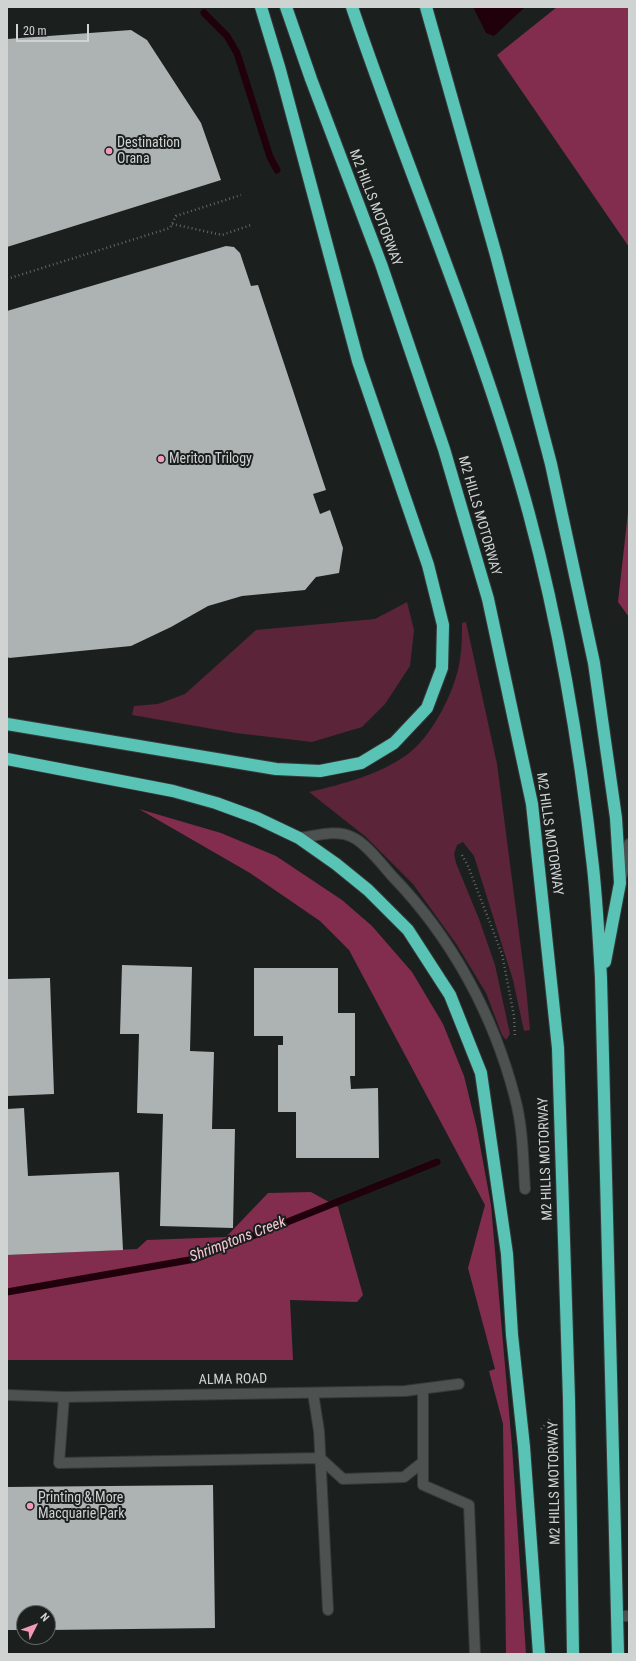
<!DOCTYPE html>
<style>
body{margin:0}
#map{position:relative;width:636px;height:1661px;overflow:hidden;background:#1b201f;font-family:"Roboto Condensed",sans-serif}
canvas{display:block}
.frame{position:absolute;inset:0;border:8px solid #cfd3d2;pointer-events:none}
.north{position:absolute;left:16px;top:1605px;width:40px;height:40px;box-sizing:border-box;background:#1b201f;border:1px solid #636867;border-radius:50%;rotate:48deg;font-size:11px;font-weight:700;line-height:16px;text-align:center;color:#cfd3d2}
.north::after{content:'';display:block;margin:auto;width:14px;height:18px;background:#f09ab6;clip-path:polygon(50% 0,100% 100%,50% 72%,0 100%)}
.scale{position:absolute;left:16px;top:24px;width:73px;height:18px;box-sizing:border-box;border:2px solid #cfd3d2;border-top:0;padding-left:5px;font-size:12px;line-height:14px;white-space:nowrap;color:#cfd3d2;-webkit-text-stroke:3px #1b201f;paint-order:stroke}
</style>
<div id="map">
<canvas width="636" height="1661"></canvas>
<div class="frame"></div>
<div class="north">N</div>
<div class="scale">20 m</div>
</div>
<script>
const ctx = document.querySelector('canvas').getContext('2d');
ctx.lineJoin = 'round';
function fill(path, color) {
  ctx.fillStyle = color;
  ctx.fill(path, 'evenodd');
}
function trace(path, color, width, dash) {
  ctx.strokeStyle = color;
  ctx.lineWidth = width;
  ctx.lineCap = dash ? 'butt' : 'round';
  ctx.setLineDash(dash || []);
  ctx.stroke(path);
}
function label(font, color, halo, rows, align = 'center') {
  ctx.font = font + ' "Roboto Condensed",sans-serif';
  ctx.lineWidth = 4;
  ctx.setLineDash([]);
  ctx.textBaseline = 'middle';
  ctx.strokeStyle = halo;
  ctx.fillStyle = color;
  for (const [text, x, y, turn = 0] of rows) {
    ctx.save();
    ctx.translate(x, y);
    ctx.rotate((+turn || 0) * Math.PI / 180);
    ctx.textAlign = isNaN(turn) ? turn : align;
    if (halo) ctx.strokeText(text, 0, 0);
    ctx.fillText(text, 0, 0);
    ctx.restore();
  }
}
fill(new Path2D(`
 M407,602L414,630L410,666L385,704L362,727L312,742L236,733L132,715L134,706L158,704L185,694L256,630L375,619Z
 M466,622L497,764L526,987L530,1030L524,1031L513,980L474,856L463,842L457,845L454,854L456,863L479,919L495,965L510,1034L506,1040L502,1035L486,993L457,945L413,884L366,837L309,792C343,784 379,775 408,754C432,736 456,690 460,659C462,647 462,635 462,623Z`), '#5b2439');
fill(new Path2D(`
 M557,7H629V247L497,55Z
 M629,503V617L618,602Z
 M139,809L221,833L276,856L342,900L372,926L412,972L443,1024L464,1076L477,1129L491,1205L512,1446L526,1654H506L503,1424L489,1371L495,1369L468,1268L485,1205L349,950L320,921L250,873Z
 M311,1192L338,1207L363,1295L357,1302L290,1300L293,1360H7V1255L137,1249L147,1240L226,1237L268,1193Z`), '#822c4e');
fill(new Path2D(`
 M473,7H525L494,36L486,33Z`), '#20000b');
trace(new Path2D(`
 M204,13L227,36L237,53L270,157L277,170
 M7,1292L195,1259L437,1162`), '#20000b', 7);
fill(new Path2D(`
 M131,30L147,40L201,123L221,180L7,247V39Z
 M226,246L234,247L240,253L251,286L258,285L326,490L313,494L320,514L330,510L343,548L339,573L316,577L305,590L242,596L208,606L171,627L131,646L9,658L7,656V311Z
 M122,965L192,967L190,1051L214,1052L212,1129H235L233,1228L160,1226L163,1114L137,1113L139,1034H120Z
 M254,968H338V1013H355V1076H350L351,1089L378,1088L379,1158H296V1112H278V1045H283V1036H254Z
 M50,978L54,1094L7,1096V979Z
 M24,1108L28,1176L119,1172L123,1250L7,1255V1109Z
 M213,1485L215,1628L48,1630V1613H24V1630H7V1487Z`), '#adb3b2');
const service = new Path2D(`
 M299,838C316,836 336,829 352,837C366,843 383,866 393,877C452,938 494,1016 515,1098C523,1127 523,1159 525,1189
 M622,875L629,844
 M423,1389V1485L469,1505L475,1654
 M313,1393L319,1431L328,1610
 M64,1397L59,1463L320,1458L343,1479L404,1477L423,1462
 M617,1616H629`);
const minor = new Path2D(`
 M7,1395L64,1397L405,1391L459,1384`);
const motorway = new Path2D(`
 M286,7L311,79L381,264L444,449L488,599L532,804L558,1048L569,1400L573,1654
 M352,7C409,176 482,341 529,514C560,629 580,749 593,867C597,904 599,941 601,978L618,1654
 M426,7L496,255L551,464L594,663L616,818L620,883L605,962
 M7,724L276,769L320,771L361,763L394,743L427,708L442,668L443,625L428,565L358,361L280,70L261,7
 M7,759L173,791L216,803L257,818L299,838L336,864L368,890L408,930L450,995L481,1073L507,1254L512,1335L524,1447L539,1654`);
trace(service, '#363939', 12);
trace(minor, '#363939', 12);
trace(motorway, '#363939', 14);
trace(new Path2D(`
 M172,224L222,235L251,225
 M7,279L170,228L176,216L241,195
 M462,855L468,866L502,954L514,1016L515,1038
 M541,1429L550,1419`), '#636867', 2.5, [1, 3]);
trace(service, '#4d5251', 10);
trace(minor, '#4d5251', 10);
trace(motorway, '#59c3b5', 12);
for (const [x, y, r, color] of [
 [109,151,4,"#f09ab6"],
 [161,459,4,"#f09ab6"],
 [30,1506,4,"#f09ab6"]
]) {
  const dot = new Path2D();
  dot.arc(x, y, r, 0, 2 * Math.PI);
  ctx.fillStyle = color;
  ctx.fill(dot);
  trace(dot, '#1b201f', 1.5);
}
label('14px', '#cfd3d2', '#1b201f', [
 ["Destination",117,143],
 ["Orana",117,159],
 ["Meriton Trilogy",169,459],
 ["Printing & More",38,1498],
 ["Macquarie Park",38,1514]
], 'left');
label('14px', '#cfd3d2', '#1b201f', [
 ["M2 HILLS MOTORWAY",375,208,69],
 ["M2 HILLS MOTORWAY",479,516,74],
 ["M2 HILLS MOTORWAY",549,834,82],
 ["M2 HILLS MOTORWAY",546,1159,-92],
 ["ALMA ROAD",233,1380,-1],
 ["M2 HILLS MOTORWAY",555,1483,-91]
]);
label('italic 15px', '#f8c5d4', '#1b201f', [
 ["Shrimptons Creek",238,1240,-21]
]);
</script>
